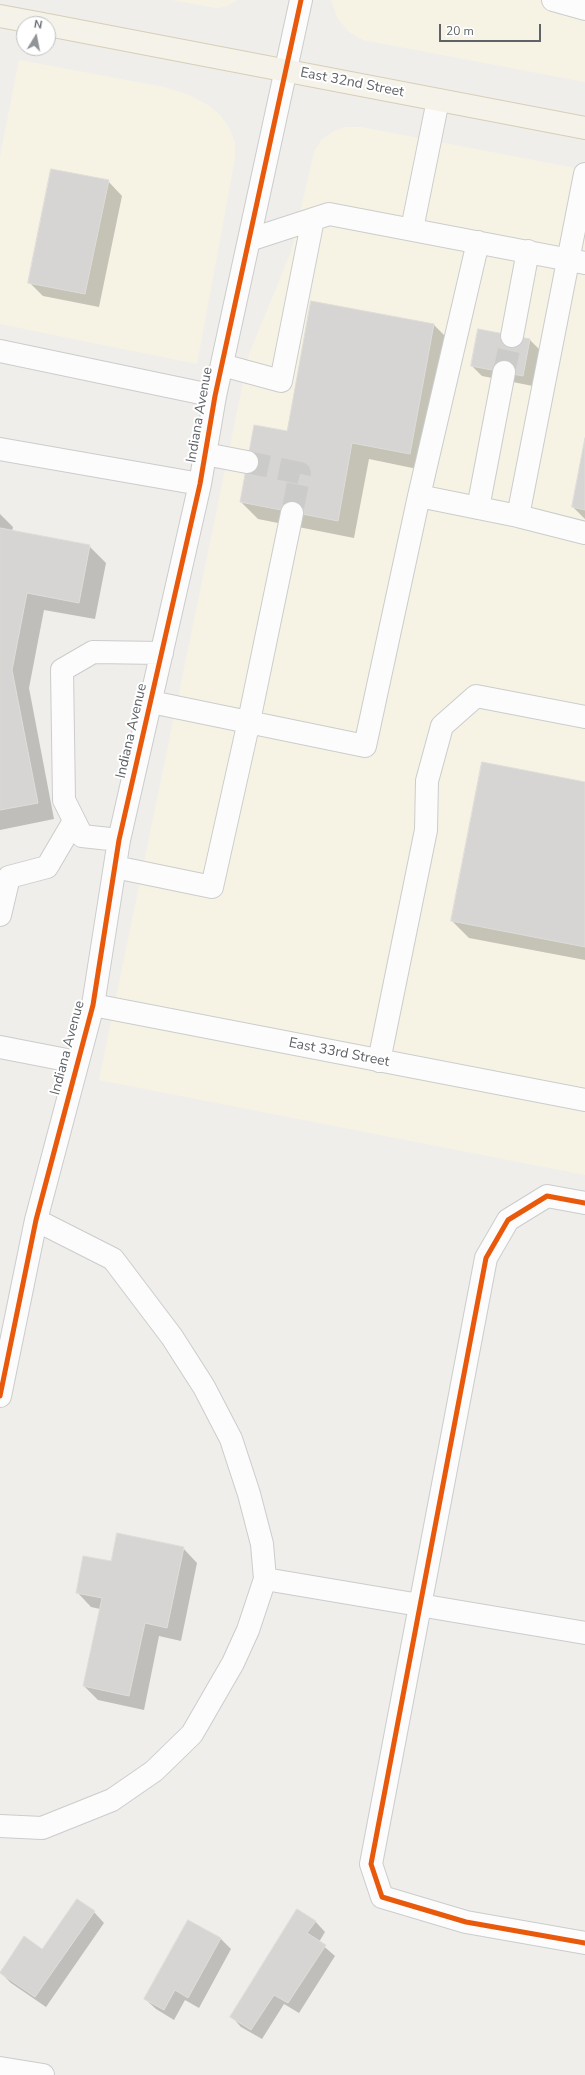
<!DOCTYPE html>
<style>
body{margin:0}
#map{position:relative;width:585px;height:2075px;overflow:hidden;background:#efeeea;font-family:"Nunito Sans",sans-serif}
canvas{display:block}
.north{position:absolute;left:16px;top:16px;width:40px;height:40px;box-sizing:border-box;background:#fff;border:1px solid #bfc1c3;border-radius:50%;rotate:10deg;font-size:11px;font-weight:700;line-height:16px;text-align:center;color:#5f6368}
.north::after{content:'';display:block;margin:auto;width:14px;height:18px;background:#919496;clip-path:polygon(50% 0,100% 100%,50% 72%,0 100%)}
.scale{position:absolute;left:439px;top:24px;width:102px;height:18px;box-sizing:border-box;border:2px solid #5f6368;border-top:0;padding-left:5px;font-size:12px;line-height:14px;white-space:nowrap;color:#5f6368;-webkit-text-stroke:3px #fff;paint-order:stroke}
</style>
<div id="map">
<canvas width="585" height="2075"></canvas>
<div class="north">N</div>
<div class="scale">20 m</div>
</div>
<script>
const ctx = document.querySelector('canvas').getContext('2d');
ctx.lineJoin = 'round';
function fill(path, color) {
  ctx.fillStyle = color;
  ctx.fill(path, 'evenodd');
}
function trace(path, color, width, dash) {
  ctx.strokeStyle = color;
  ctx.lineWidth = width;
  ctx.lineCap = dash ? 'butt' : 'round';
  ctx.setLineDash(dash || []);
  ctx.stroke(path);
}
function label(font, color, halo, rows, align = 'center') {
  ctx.font = font + ' "Nunito Sans",sans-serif';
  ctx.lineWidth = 4;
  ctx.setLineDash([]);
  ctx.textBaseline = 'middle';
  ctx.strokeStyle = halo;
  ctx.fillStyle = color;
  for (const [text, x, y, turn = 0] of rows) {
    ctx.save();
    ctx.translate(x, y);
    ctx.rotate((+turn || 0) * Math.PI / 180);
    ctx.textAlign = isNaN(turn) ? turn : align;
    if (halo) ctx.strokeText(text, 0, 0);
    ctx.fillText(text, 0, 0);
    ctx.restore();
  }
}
fill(new Path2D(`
 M172,0H238L225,7L216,8Z
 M331,0H585V82L363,40L349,32L338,19Z
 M19,60L164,87L189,95L208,105L221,116L229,128L235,142V158L197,364L0,324V157Z
 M346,127H361L585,170V1175L99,1080L249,354L291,252L314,152L322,139L334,131Z`), '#f7f3e4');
fill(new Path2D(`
 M108,181L122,196L99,307L43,296L29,282Z
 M312,302L434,325L451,342L427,471L369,459L354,538L258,519L241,502L288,433Z
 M530,340L540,350L533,386L482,376L472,366Z
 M585,444V519L573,507Z
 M0,514L13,527L12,532L89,546L106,563L95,619L44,610L29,688L54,819L0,830Z
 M585,783V960L469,938L452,921Z
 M183,1548L197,1563L181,1641L159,1636L144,1710L98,1700L84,1686L100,1609L91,1607L77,1592L112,1562Z
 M94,1912L104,1923L46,2007L11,1983L0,1972L24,1938L42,1951Z
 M189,1921L221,1939L231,1949L199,2008L185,2000L174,2020L156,2009L145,1999Z
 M315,1921L325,1932L319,1942L335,1956L299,2013L284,2004L262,2039L241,2027L231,2016Z`), '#0003');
const building = new Path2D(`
 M51,169L109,180L85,294L28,283Z
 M311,301L434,324L410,454L352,443L338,521L240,502L254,425L287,431Z
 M478,329L530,339L523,376L471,366Z
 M585,438V510L572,507Z
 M0,528L90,545L79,603L27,593L12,670L38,803L0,810Z
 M482,762L585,782V947L451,921Z
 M117,1533L184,1547L167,1628L145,1623L129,1696L83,1686L102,1598L76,1593L83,1556L111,1561Z
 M77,1899L95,1911L35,1997L0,1973L24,1936L42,1949Z
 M297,1909L316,1921L307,1933L326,1945L288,2003L274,1995L251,2030L230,2017Z
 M188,1920L221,1938L188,1998L175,1990L164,2010L144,1999Z`);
fill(building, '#d6d5d3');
trace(building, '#deddd9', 1);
trace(new Path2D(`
 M504,372L512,336
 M247,462L300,473L292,513`), '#cbcbca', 22, [22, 11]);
const minor = new Path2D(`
 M553,0L585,9
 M412,229L438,100
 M249,240L329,214L585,263
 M512,336L528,251
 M0,351L215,396
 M222,365L281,381L313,219
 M0,449L200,484
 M205,454L247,462
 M419,496L518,516L585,533
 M478,508L504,372
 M518,516L585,174
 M151,702L365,746L419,496L478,242
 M119,840L82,836L64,800L62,670L93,652L162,653
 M115,867L212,887L249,721L292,513
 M0,915L9,877L47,867L74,821
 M93,1005L585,1100
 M0,1047L77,1062
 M379,1061L426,830L427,781L442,726L476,696L585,717
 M585,1203L547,1196L508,1220L486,1258L371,1864L382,1897L466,1922L585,1943
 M0,1396L36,1220L93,1005L119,840L200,484L215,396L301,0
 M265,1579L585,1633
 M0,1826L42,1828L112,1800L154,1771L192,1734L233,1663L248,1630L265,1579L262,1544L249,1494L231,1439L204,1387L172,1337L113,1259L36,1220
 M0,2068L43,2075`);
const major = new Path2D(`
 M0,16L43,24
 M48,25L585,128`);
trace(minor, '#cbcccc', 24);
trace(major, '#d7ceb8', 24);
trace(minor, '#fdfcfc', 22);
trace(major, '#f4f2e9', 22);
trace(new Path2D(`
 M585,1203L547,1196L508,1220L486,1258L371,1864L382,1897L466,1922L585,1943
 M0,1396L36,1220L93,1005L119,840L200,484L215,396L301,0`), '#e8590c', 5);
label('14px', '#5f6368', '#fff', [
 ["East 32nd Street",352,83,11],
 ["Indiana Avenue",200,415,-80],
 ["Indiana Avenue",132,731,-77],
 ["Indiana Avenue",68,1048,-75],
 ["East 33rd Street",339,1053,11]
]);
</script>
